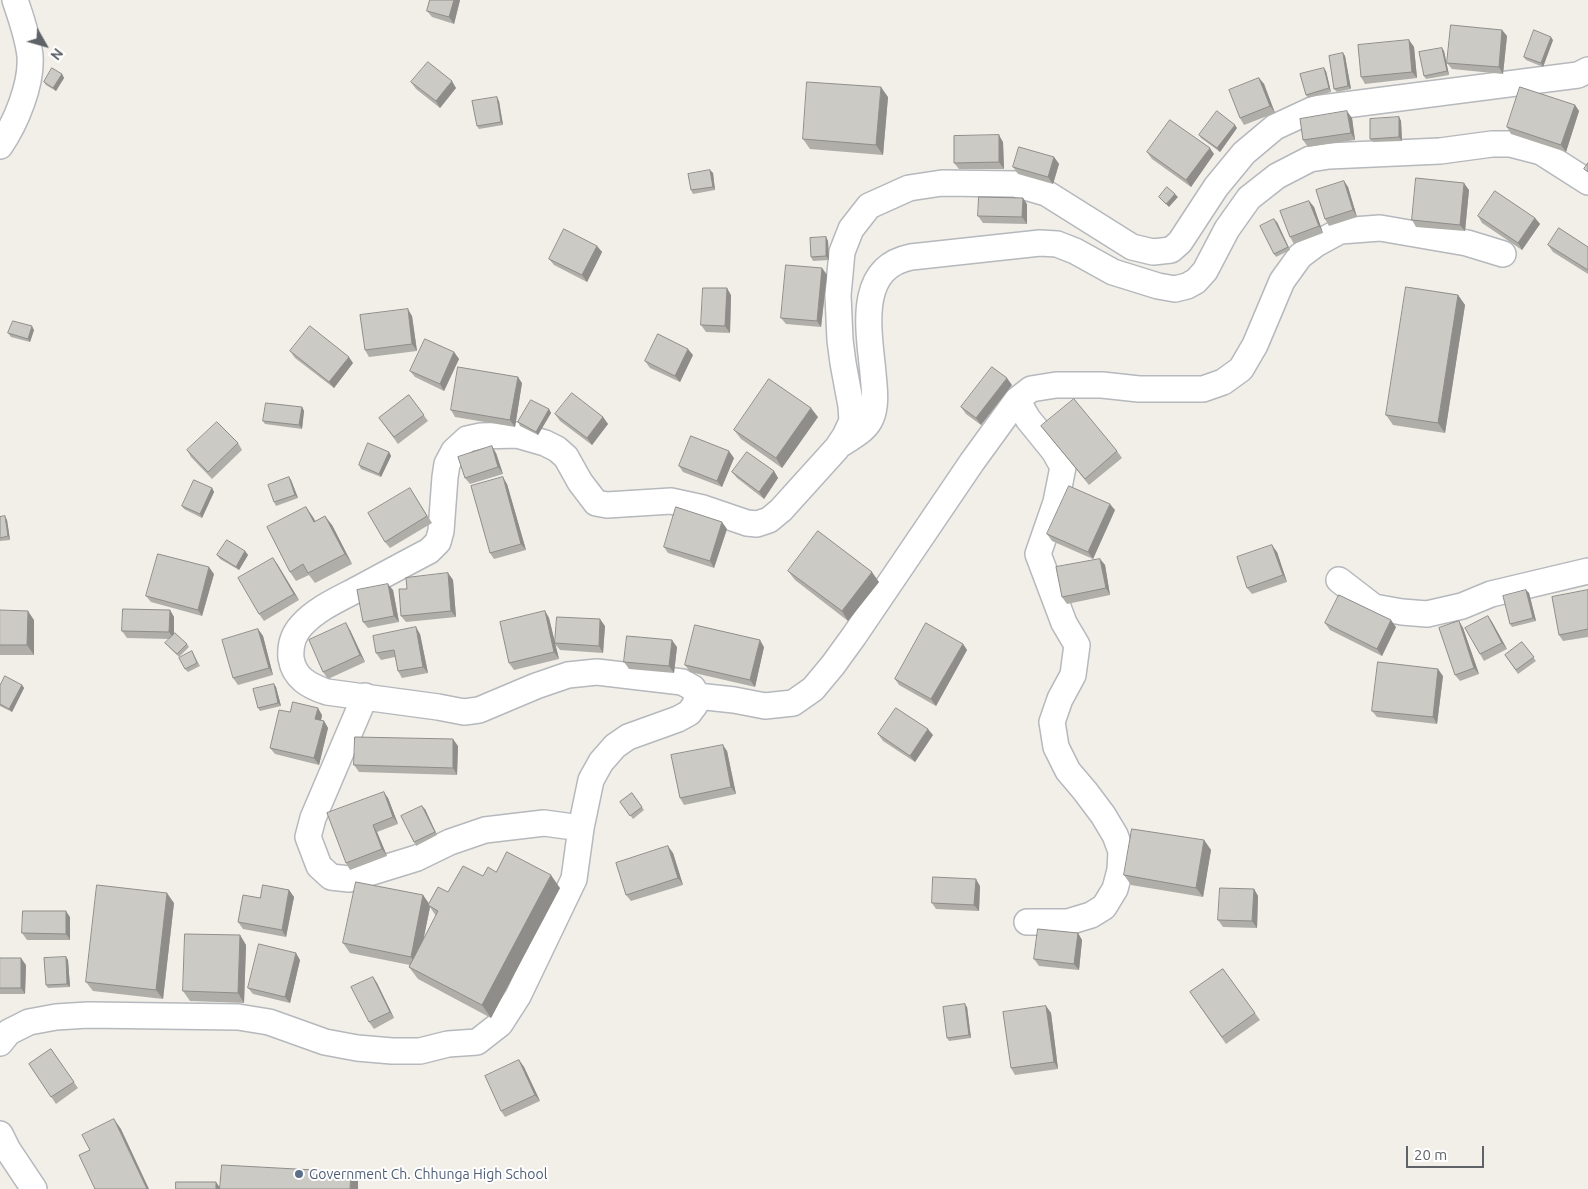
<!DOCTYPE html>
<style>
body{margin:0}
#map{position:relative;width:1588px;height:1189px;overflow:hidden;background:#f1efe8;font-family:Ubuntu,sans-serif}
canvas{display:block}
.north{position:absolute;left:20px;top:20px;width:50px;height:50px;-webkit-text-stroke:4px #fff;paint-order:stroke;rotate:128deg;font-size:14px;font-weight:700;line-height:20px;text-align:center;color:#5f6368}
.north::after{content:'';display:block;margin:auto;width:18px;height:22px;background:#5f6368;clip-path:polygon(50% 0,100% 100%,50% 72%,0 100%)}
.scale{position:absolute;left:1406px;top:1146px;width:78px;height:22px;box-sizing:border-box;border:2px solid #5f6368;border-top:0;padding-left:6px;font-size:15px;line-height:18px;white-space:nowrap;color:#5f6368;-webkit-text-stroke:4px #fff;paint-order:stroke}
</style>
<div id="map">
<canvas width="1588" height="1189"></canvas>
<div class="north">N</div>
<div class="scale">20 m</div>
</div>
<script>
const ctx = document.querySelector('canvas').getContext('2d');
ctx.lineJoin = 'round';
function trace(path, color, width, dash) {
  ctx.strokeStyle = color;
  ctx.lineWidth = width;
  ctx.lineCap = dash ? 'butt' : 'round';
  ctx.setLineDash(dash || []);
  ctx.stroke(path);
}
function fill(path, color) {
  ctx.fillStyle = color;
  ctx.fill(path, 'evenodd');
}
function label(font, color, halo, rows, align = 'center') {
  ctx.font = font + ' Ubuntu,sans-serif';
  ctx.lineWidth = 4;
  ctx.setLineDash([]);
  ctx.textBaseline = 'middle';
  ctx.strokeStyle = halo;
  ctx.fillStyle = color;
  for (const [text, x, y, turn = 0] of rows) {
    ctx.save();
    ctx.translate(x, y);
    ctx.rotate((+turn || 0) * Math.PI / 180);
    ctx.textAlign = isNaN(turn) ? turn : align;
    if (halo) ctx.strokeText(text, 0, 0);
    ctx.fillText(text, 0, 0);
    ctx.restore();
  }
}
const street = new Path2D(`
 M0,146C16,123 32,84 30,56C28,37 21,18 15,0
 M1017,400L1028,419L1054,451L1063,467L1056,502L1038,554L1064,623L1077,645L1073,675L1060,699L1052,722L1056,747L1068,771L1085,791L1103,815L1115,835L1121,851L1120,870L1115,889L1104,907L1091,915L1068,922H1027
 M843,443C853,436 866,430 871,418C877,404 874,387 873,373C869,331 856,268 911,257L1040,243L1057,244L1075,251L1113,272L1158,286L1175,289L1187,286L1196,281L1205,271L1227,229L1249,198L1277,176L1310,159L1329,156L1440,151L1492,144H1510L1541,152L1588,182
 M1339,580L1374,607L1402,612L1427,614L1462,606L1491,594L1588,571
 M365,696L313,818L308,837L319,866L331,877L349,879L417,858L450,842L485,830L544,823L581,828
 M697,696L734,700L765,706L793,703L813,689L833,665L854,636L972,462L1017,400L1031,389L1056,385H1102L1139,389H1203L1223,382L1241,369L1255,345L1282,281L1300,256L1316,244L1340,231L1380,228L1467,243L1503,254
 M0,1043L9,1032L29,1022L56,1017L88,1015L238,1017L269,1022L325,1042L357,1048L392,1051H420L448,1044L477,1042L500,1024L518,996L574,879L581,828L591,780L601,762L615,746L628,737L678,719L689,713L695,705L697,696L693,688L682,682L597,672L568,675L536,686L479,710L464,712L438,707L327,692C309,686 294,678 291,658C290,646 293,635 301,626C316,609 339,599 358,589C382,576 406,563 429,551L438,542L441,531L445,477L447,464L454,451L467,439L481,436L517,435L545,443L557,449L566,457L580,482L596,503L607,505L671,501L703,508L747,523L757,524L769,520L781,510L837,448L845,436L852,421L851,406L843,363L840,340L838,295L842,252L851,229L869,206L909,188L942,183L1015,184L1046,193L1132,247L1153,252L1171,250L1180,242L1216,187L1244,153L1275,127L1314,109L1578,75L1588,70
 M0,1134L8,1150L34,1189`);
trace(street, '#b5b8bc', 28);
trace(street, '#fff', 25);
fill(new Path2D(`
 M430,0H460L454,24L432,17L427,11Z
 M1502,30L1507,36L1503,74L1452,69L1447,63Z
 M1409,40L1414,47L1417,78L1365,84L1361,77Z
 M1553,40L1543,67L1526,60L1524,57Z
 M1442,48L1444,51L1449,75L1426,79L1424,76Z
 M1343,53L1345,56L1351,89L1337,92L1334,89Z
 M1326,71L1331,92L1308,98L1306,95Z
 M62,74L64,78L56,91L46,85L44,82Z
 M1259,78L1264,84L1275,113L1244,125L1240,118Z
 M411,82L456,88L440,108L416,89Z
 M888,97L883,155L810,149L803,139Z
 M499,101L503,125L479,129L477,126Z
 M1575,105L1579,111L1566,152L1511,134L1507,127Z
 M1399,117L1401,121L1402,141L1373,142L1370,139Z
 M1352,118L1355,140L1308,147L1303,140Z
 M1237,128L1220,152L1201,138L1199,135Z
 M1003,142L1004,169H959L954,163Z
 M1147,152L1214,154L1191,187L1152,159Z
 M1054,157L1059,164L1053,184L1018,174L1013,167Z
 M710,170L713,173L715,190L693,194L691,190Z
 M1344,181L1348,187L1357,217L1329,226L1325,219Z
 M1469,190L1465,231L1416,227L1412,220Z
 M1309,201L1314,207L1323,233L1294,244L1290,237Z
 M1027,204V224L983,223L978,216Z
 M1478,216L1535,218L1540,224L1522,250L1482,223Z
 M1277,222L1290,250L1276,257L1274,254Z
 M826,237L828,241L829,260L813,261L811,257Z
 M1548,245L1588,247V274L1553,252Z
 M597,246L602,252L587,282L554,265L549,259Z
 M822,268L827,275L821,327L786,324L781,318Z
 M731,295L730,333L706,332L701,325Z
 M1458,295L1465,305L1445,433L1393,425L1386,415Z
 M412,316L417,351L369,357L365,350Z
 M34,330L30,342L11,337L8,333Z
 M290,351L353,363L334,388L295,358Z
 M454,352L459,359L444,391L415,377L410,371Z
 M693,355L680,382L650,368L645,361Z
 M522,383L515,427L455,417L451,410Z
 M1012,385L981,425L966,414L961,407Z
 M409,395L428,421L398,444L379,418Z
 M302,407L304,411L302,429L265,424L263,421Z
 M549,409L551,413L538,435L520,426L518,422Z
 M555,414L603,417L608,424L592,445L560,421Z
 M818,417L782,468L741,439L734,430Z
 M1041,426L1117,451L1122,458L1089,485Z
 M238,443L242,450L212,479L191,457L187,450Z
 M389,452L391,456L381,477L361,469L359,465Z
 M496,453L503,474L470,484L465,478Z
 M734,458L722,487L683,472L679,466Z
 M774,471L778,478L764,499L737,478L732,472Z
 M289,477L291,480L298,498L276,506L274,502Z
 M507,484L526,550L494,559L490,553Z
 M212,488L214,492L202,518L184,509L182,506Z
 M410,488L432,523L390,548L385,542Z
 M306,507L315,521L332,525L352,564L315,583L309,575L296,581L290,572Z
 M1115,510L1093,559L1052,541L1047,534Z
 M0,517L7,520L10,540L0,541Z
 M727,529L714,568L668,553L664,547Z
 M245,551L248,555L239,570L220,559L217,555Z
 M1277,552L1287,582L1252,594L1247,588Z
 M273,558L299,600L264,621L259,614Z
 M1100,559L1105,565L1110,595L1067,604L1062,597Z
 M788,571L879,582L848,621L795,580Z
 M448,573L453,580L456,617L406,622L401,616L407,589Z
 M214,574L202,616L151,602L146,596Z
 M393,590L399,622L368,628L363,622Z
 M1526,590L1529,593L1536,621L1512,627L1510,624Z
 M1588,590V637L1563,641L1559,635Z
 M0,610L34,620V655H0Z
 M170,610L174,617V634L187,644L189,647L179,657L165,643L170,639L127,638L122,631Z
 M545,611L549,618L555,643L605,626L603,653L560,650L555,644L559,659L514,670L509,663Z
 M1488,616L1492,622L1507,649L1484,661L1480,654Z
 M1459,621L1463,628L1479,674L1460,681L1455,675Z
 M1325,623L1396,627L1382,656L1330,630Z
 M258,629L263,636L273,675L238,685L233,678Z
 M350,630L365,662L328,679L323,672Z
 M420,634L428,673L402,678L398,671L395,657L381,660L376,653Z
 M1522,642L1536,661L1518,674L1505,655Z
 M963,644L967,650L936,706L899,685L895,679Z
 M677,647L674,673L629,669L624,662Z
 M764,647L755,687L690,672L685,665Z
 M192,651L200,666L188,672L185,669Z
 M1443,676L1437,724L1377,717L1372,711Z
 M274,684L276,687L281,706L260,711L258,708Z
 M22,685L24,688L12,712L0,706V686Z
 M290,712L322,715L321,720L324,721L328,728L319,765L275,754L270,748Z
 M878,734L933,735L915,762L883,741Z
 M458,746L457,775L359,772L354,765Z
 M727,751L736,794L684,805L680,798Z
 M632,793L644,810L633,819L620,802Z
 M388,798L398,824L377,832L387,856L350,870L346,863Z
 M425,809L437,835L416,846L414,842Z
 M1204,840L1211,850L1203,897L1131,885L1124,875Z
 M673,853L683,885L631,901L626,895Z
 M496,872L560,888L491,1018L418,979L409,967L410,965L350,953L343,943L423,895L429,904L448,892L483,876ZM430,907L436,916L423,940Z
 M980,886L979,911L936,909L932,903Z
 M1254,889L1258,896L1257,928L1223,927L1218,920Z
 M289,890L294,897L286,937L243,929L238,922Z
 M174,903L163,999L93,991L86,982Z
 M70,917V940H27L22,933Z
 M1078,933L1082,940L1079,970L1039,966L1034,959Z
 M240,935L246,945L244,1003L190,1001L183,991Z
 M66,957L68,960L70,987L48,988L46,985Z
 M0,958L26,965L25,994H0Z
 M300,960L290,1003L253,994L248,988Z
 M1223,969L1260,1020L1226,1044L1190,992Z
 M373,977L377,983L394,1018L374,1029L369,1022Z
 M1046,1006L1051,1013L1058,1069L1015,1075L1011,1068Z
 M967,1007L971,1038L949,1041L947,1038Z
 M51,1049L78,1088L56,1104L29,1064Z
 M519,1060L524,1067L540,1101L505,1117L501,1111Z`), '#afaea9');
fill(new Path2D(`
 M454,0H460L454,24L449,17Z
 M1502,30L1507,36L1503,74L1499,67Z
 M1551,37L1553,40L1543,67L1541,63Z
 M1409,40L1414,47L1417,78L1412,72Z
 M1442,48L1444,51L1449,75L1447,71Z
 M1343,53L1345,56L1351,89L1348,86Z
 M1324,68L1326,71L1331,92L1329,88Z
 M62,74L64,78L56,91L53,88Z
 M1259,78L1264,84L1275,113L1270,106Z
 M452,81L456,88L440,108L436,101Z
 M881,87L888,97L883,155L876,145Z
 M497,97L499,101L503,125L501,122Z
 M1575,105L1579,111L1566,152L1561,145Z
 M1347,111L1352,118L1355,140L1351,133Z
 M1399,117L1401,121L1402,141L1399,137Z
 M1235,125L1237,128L1220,152L1217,148Z
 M999,135L1003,142L1004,169L999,162Z
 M1210,148L1214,154L1191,187L1186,180Z
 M1054,157L1059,164L1053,184L1048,177Z
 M710,170L713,173L715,190L713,187Z
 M1344,181L1348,187L1357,217L1353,210Z
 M1464,183L1469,190L1465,231L1460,225Z
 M1175,194L1178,197L1169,207L1166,204Z
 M1023,198L1027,204V224L1022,217Z
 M1309,201L1314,207L1323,233L1319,226Z
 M1535,218L1540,224L1522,250L1518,243Z
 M1274,219L1277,222L1290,250L1288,247Z
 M826,237L828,241L829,260L826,256Z
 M597,246L602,252L587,282L582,275Z
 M822,268L827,275L821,327L817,321Z
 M727,288L731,295L730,333L725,326Z
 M1458,295L1465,305L1445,433L1438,423Z
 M408,309L412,316L417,351L412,344Z
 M32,326L34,330L30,342L28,339Z
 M688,349L693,355L680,382L675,376Z
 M454,352L459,359L444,391L440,384Z
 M349,357L353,363L334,388L329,382Z
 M518,377L522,383L515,427L510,420Z
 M1007,378L1012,385L981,425L976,418Z
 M302,407L304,411L302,429L299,425Z
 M811,408L818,417L782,468L776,458Z
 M549,409L551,413L538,435L536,432Z
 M603,417L608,424L592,445L587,438Z
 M492,446L496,453L503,474L498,467Z
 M729,451L734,458L722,487L717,481Z
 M389,452L391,456L381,477L379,474Z
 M774,471L778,478L764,499L759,492Z
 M289,477L291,480L298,498L295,495Z
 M503,477L507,484L526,550L521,544Z
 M212,488L214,492L202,518L200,514Z
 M1110,504L1115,510L1093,559L1088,552Z
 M306,507L313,517L321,531L314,522Z
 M5,516L7,520L10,540L8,536Z
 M325,516L332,525L352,564L345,554Z
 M722,522L727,529L714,568L710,561Z
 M1272,545L1277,552L1287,582L1283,575Z
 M245,551L248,555L239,570L236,567Z
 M273,558L278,565L299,600L294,594Z
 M1100,559L1105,565L1110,595L1106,588Z
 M209,567L214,574L202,616L198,610Z
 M872,572L879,582L848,621L842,611Z
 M448,573L453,580L456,617L451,611Z
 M388,584L393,590L399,622L394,616Z
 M1526,590L1529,593L1536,621L1533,618Z
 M170,610L174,617V639L169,632Z
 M28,611L34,620V655L27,645Z
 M545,611L549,618L559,659L554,652Z
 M1488,616L1492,622L1507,649L1502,643Z
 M600,619L605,626L603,653L599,646Z
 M1391,620L1396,627L1382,656L1377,649Z
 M1459,621L1463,628L1479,674L1474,668Z
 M346,623L350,630L365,662L360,655Z
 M416,627L420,634L428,673L423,667Z
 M258,629L263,636L273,675L269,668Z
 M672,640L677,647L674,673L669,666Z
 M760,640L764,647L755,687L750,680Z
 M963,644L967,650L936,706L931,699Z
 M1438,669L1443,676L1437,724L1433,717Z
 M274,684L276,687L281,706L278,703Z
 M22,685L24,688L12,712L9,709Z
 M318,708L322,715L320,725L315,719Z
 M324,721L328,728L319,765L314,758Z
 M928,729L933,735L915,762L910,756Z
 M453,739L458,746L457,775L453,768Z
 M723,745L727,751L736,794L731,787Z
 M384,792L388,798L398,824L393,817Z
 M422,806L425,809L437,835L435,832Z
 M373,825L377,832L387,856L382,849Z
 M1204,840L1211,850L1203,897L1196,888Z
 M668,846L673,853L683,885L678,878Z
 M551,875L560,888L491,1018L482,1005Z
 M976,879L980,886L979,911L974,905Z
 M1254,889L1258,896L1257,928L1252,921Z
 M289,890L294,897L286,937L282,930Z
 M167,893L174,903L163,999L156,990Z
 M423,895L430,905H428L430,907L418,967L411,957Z
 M66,911L70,917V940L66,934Z
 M1078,933L1082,940L1079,970L1074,964Z
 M240,935L246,945L244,1003L238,993Z
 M296,953L300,960L290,1003L285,997Z
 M66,957L68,960L70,987L67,984Z
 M21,958L26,965L25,994L21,988Z
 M373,977L377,983L394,1018L390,1012Z
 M965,1004L967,1007L971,1038L969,1035Z
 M1046,1006L1051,1013L1058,1069L1054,1062Z
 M519,1060L524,1067L540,1101L535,1095Z
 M114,1119L121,1129L149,1189H147Z
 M351,1172L358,1181V1189H350Z
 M216,1182L221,1189H216Z`), '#8f8d8a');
const building = new Path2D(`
 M430,0H454L449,17L427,11Z
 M1451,25L1502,30L1499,67L1447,63Z
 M1534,30L1551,37L1541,63L1524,57Z
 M1409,40L1412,72L1361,77L1358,45Z
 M1442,48L1447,71L1424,76L1419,52Z
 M1343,53L1348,86L1334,89L1329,56Z
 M428,62L452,81L436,101L411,82Z
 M52,68L62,74L53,88L44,82Z
 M1324,68L1329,88L1306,95L1300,74Z
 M1259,78L1270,106L1240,118L1229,90Z
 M807,82L881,87L876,145L803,139Z
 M1520,87L1575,105L1561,145L1507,127Z
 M497,97L501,122L477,126L472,101Z
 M1217,111L1235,125L1217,148L1199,135Z
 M1347,111L1351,133L1303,140L1300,119Z
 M1399,117V137L1370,139V119Z
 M1170,120L1210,148L1186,180L1147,152Z
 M999,135V162L954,163V136Z
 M1019,147L1054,157L1048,177L1013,167Z
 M1588,163V172L1584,169Z
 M710,170L713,187L691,190L688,174Z
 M1416,178L1464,183L1460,225L1412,220Z
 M1344,181L1353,210L1325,219L1316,190Z
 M1167,187L1175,194L1166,204L1159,197Z
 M1495,191L1535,218L1518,243L1478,216Z
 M979,197L1023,198L1022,217L978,216Z
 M1309,201L1319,226L1290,237L1280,211Z
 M1274,219L1288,247L1274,254L1260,226Z
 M1559,228L1588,247V270L1548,245Z
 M564,229L597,246L582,275L549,259Z
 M826,237V256L811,257L810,238Z
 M786,265L822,268L817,321L781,318Z
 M1406,287L1458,295L1438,423L1386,415Z
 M703,288H727L725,326L701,325Z
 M408,309L412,344L365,350L360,315Z
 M13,321L32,326L28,339L8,333Z
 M310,326L349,357L329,382L290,351Z
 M658,334L688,349L675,376L645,361Z
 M425,339L454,352L440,384L410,371Z
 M458,367L518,377L510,420L451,410Z
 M992,367L1007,378L976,418L961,407Z
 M769,379L811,408L776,458L734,430Z
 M572,393L603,417L587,438L555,414Z
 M409,395L424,415L394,437L379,418Z
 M1074,399L1117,451L1085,479L1041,426Z
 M531,400L549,409L536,432L518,422Z
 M266,403L302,407L299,425L263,421Z
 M217,422L238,443L208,472L187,450Z
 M691,436L729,451L717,481L679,466Z
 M368,443L389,452L379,474L359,465Z
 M492,446L498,467L465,478L458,457Z
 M747,452L774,471L759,492L732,472Z
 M289,477L295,495L274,502L268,485Z
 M503,477L521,544L490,553L471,486Z
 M194,480L212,488L200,514L182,506Z
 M1069,486L1110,504L1088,552L1047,534Z
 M410,488L427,516L385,542L368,513Z
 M306,507L314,522L325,516L345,554L308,573L303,564L290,572L267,527Z
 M676,507L722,522L710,561L664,547Z
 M5,516L8,536L0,538V517Z
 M818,531L872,572L842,611L788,571Z
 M227,540L245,551L236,567L217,555Z
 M1272,545L1283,575L1247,588L1237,557Z
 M158,554L209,567L198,610L146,596Z
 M273,558L294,594L259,614L238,578Z
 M1100,559L1106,588L1062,597L1056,567Z
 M448,573L451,611L401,616L399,589H407L406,578Z
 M388,584L394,616L363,622L357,590Z
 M1526,590L1533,618L1510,624L1503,596Z
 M1588,590V629L1559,635L1552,597Z
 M1339,595L1391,620L1377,649L1325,623Z
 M123,609L170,610L169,632L122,631Z
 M0,610L28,611L27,645H0Z
 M545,611L554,652L509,663L500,622Z
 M1488,616L1502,643L1480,654L1465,628Z
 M557,617L600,619L599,646L555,643Z
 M1459,621L1474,668L1455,675L1439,628Z
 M346,623L360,655L323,672L309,640Z
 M926,623L963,644L931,699L895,679Z
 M695,625L760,640L750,680L685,665Z
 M416,627L423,667L398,671L394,650L376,653L373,636Z
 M258,629L269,668L233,678L222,640Z
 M175,633L187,644L177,654L165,643Z
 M627,636L672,640L669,666L624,662Z
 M1522,642L1534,657L1516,670L1505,655Z
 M192,651L197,663L185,669L179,658Z
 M1378,662L1438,669L1433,717L1372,711Z
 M5,676L22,685L9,709L0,704V686Z
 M274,684L278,703L258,708L253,689Z
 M293,702L318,708L315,719L324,721L314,758L270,748L279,710L290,712Z
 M896,708L928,729L910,756L878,734Z
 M355,737L453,739V768L354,765Z
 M723,745L731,787L680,798L671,755Z
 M384,792L393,817L373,825L382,849L346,863L327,813Z
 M632,793L642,807L630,816L620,802Z
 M422,806L435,832L414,842L401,816Z
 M1132,829L1204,840L1196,888L1124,875Z
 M668,846L678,878L626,895L616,863Z
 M507,852L551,875L482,1005L409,967L438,911L428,905L438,887L448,892L463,866L483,876L488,867L496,872Z
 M933,877L976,879L974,905L932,903Z
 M356,882L423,895L411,957L343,943Z
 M97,885L167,893L156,990L86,982Z
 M263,885L289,890L282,930L238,922L243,895L260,898Z
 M1220,888L1254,889L1252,921L1218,920Z
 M23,911H66V934L22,933Z
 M1038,929L1078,933L1074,964L1034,959Z
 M185,934L240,935L238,993L183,991Z
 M259,944L296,953L285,997L248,988Z
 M66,957L67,984L46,985L44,958Z
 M0,958H21V988H0Z
 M1223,969L1255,1013L1222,1037L1190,992Z
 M373,977L390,1012L369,1022L351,987Z
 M965,1004L969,1035L947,1038L943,1007Z
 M1046,1006L1054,1062L1011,1068L1003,1012Z
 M51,1049L74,1082L51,1097L29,1064Z
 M519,1060L535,1095L501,1111L485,1076Z
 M114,1119L147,1189H95L79,1155L90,1150L82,1135Z
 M222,1165L351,1172L350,1189H220Z
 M176,1182H216V1189H176Z`);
fill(building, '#cccac5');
trace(building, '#8f8d8a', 1);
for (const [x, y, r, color] of [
 [299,1174,5,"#5c6f8a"]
]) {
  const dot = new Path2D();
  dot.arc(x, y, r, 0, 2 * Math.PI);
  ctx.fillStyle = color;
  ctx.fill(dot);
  trace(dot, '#fff', 2);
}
label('14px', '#4e5e75', '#fff', [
 ["Government Ch. Chhunga High School",309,1174]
], 'left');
</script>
